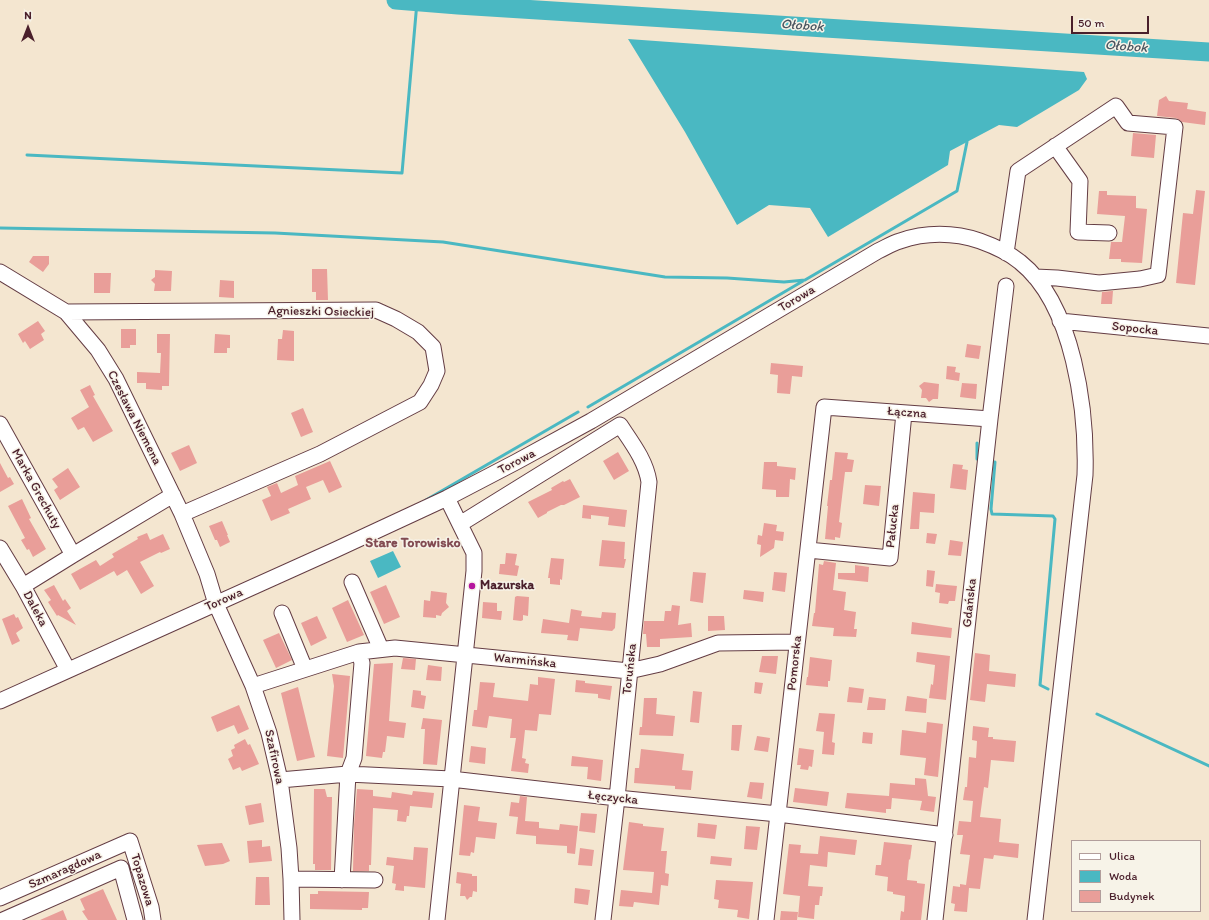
<!DOCTYPE html>
<meta charset="utf-8">
<style>
body{margin:0}
#map{position:relative;width:1209px;height:920px;overflow:hidden;background:#f4e6d0;font-family:Itim,sans-serif}
canvas{display:block}
.legend{position:absolute;left:1071px;top:840px;width:130px;height:72px;box-sizing:border-box;background:#f7f3e8;border:1px solid #b29e9c;margin:0;padding:5px 7px;list-style:none;font-size:12px;color:#4a1f2b}
.legend li{display:flex;align-items:center;gap:8px;height:20px}
.legend b{width:20px;border:1px solid #b29e9c}
.north{position:absolute;left:8px;top:8px;width:40px;height:40px;-webkit-text-stroke:3px #f7f3e8;paint-order:stroke;rotate:0deg;font-size:11px;font-weight:700;line-height:16px;text-align:center;color:#4a1f2b}
.north::after{content:'';display:block;margin:auto;width:14px;height:18px;background:#4a1f2b;clip-path:polygon(50% 0,100% 100%,50% 72%,0 100%)}
.scale{position:absolute;left:1071px;top:16px;width:78px;height:18px;box-sizing:border-box;border:2px solid #4a1f2b;border-top:0;padding-left:5px;font-size:12px;line-height:14px;white-space:nowrap;color:#4a1f2b;-webkit-text-stroke:3px #f7f3e8;paint-order:stroke}
</style>
<div id="map">
<canvas width="1209" height="920"></canvas>
<ul class="legend">
<li><b style="height:5px;background:#fff"></b>Ulica</li>
<li><b style="height:11px;background:#4ab8c2"></b>Woda</li>
<li><b style="height:11px;background:#e99e99"></b>Budynek</li>
</ul>
<div class="north">N</div>
<div class="scale">50 m</div>
</div>
<script>
const ctx = document.querySelector('canvas').getContext('2d');
ctx.lineJoin = 'round';
function fill(path, color) {
  ctx.fillStyle = color;
  ctx.fill(path, 'evenodd');
}
function trace(path, color, width, dash) {
  ctx.strokeStyle = color;
  ctx.lineWidth = width;
  ctx.lineCap = dash ? 'butt' : 'round';
  ctx.setLineDash(dash || []);
  ctx.stroke(path);
}
function label(font, color, halo, rows, align = 'center') {
  ctx.font = font + ' Itim,sans-serif';
  ctx.lineWidth = 3;
  ctx.setLineDash([]);
  ctx.textBaseline = 'middle';
  ctx.strokeStyle = halo;
  ctx.fillStyle = color;
  for (const [text, x, y, turn = 0] of rows) {
    ctx.save();
    ctx.translate(x, y);
    ctx.rotate((+turn || 0) * Math.PI / 180);
    ctx.textAlign = isNaN(turn) ? turn : align;
    if (halo) ctx.strokeText(text, 0, 0);
    ctx.fillText(text, 0, 0);
    ctx.restore();
  }
}
fill(new Path2D(`
 M628,39L1084,72L1087,79L1079,90L1017,127L999,125L950,151L948,165L828,237L810,208L769,205L737,225L685,132Z
 M393,551L401,567L378,578L370,561Z`), '#4ab8c2');
trace(new Path2D(`
 M27,155L402,173L417,2
 M0,228L275,233L443,242L665,277L727,278L784,282L805,280L957,191L967,142
 M588,407L803,281
 M977,443V459
 M994,462H995L991,509L992,514L1053,516L1055,519L1040,685L1048,689
 M426,500L578,412
 M1097,714L1209,766`), '#4ab8c2', 3);
trace(new Path2D(`
 M396,0L458,5L1209,52`), '#4ab8c2', 19);
fill(new Path2D(`
 M1166,96L1169,101L1188,103L1187,109L1206,112L1205,125L1182,122L1176,118L1157,116L1159,100Z
 M1133,133L1156,135L1154,158L1131,156Z
 M1196,190L1205,191L1195,285L1176,283L1183,213L1193,214Z
 M1099,191H1107V195L1136,196V208L1147,209L1142,263L1121,262V259H1109L1111,242H1122L1125,216L1097,214Z
 M33,256H49V264L43,272L29,262Z
 M312,269H327L328,300H316V292H312Z
 M155,270L172,271L171,291H154L155,284L151,280L155,277Z
 M94,273H111L110,293H94Z
 M220,280L234,281V298L219,297Z
 M1112,291H1113L1112,304H1101L1102,292Z
 M38,321L45,331L41,334L44,340L30,349L25,341L23,343L18,334Z
 M121,329H136V345H130V348H121Z
 M283,330L294,331V361L277,360L278,339H282Z
 M157,334H170L169,386H162V390L146,389V383H137V372L160,373L161,353H157Z
 M215,334L230,335V348H227V353H214Z
 M967,344L981,346L979,359L965,357Z
 M771,363L803,366L802,377L792,376L790,394L777,393L778,375L770,374Z
 M947,366L956,367L955,372L960,373L959,381L946,379Z
 M924,382L939,384L938,399H933L929,402L926,398H921L922,390L919,386Z
 M962,383L977,384L976,399L960,397Z
 M90,385L95,395L93,396L113,431L93,442L84,427L78,430L71,418L89,407L80,390Z
 M303,408L313,432L301,437L291,413Z
 M189,445L197,463L180,471L171,453Z
 M618,452L629,471L614,480L603,461Z
 M835,452L848,453L847,459L854,460L852,472H845L839,522L842,523L840,538L835,537V540L825,539L828,506H827L830,480H832Z
 M330,461L342,487L329,493L323,480L306,487L311,499L288,509L290,513L271,521L262,500L271,496L267,487L277,483L281,493L298,485L295,476Z
 M764,462H777V466L796,468L795,480L790,479L789,497H776V490L762,489Z
 M0,463L8,478L10,477L14,484L0,492Z
 M953,464L963,465L962,469L968,470L966,490L950,488Z
 M68,468L80,487L60,500L54,490L58,487L52,479Z
 M570,479L580,497L564,505H561L547,512V513L538,518L528,502L552,490L551,488L563,481L564,482Z
 M865,485L881,486L879,506L863,504Z
 M913,492L935,494L934,513L920,512L919,529H910Z
 M22,499L31,518L29,519L46,549L33,557L29,549L27,550L21,540L25,538L8,506Z
 M583,505L627,510L625,527L608,525L609,517L591,515V519L582,518Z
 M222,521L228,535H227L230,542L220,547L217,540H215L209,526Z
 M764,523L777,525L776,531L784,532L783,541L775,540L774,548L760,557L761,545L757,544L758,535L762,536Z
 M147,533L150,540L163,534L170,549L161,553L160,552L140,562L154,586L141,594L127,570L117,576L114,571L80,590L71,574L96,560L100,566L114,557L112,554L138,539L137,537Z
 M927,533L937,534L935,544L926,543Z
 M602,540L625,542L624,559H626L624,568L599,566Z
 M950,540L963,542L961,556L948,555Z
 M506,553L517,554L515,565L519,566L517,576L499,574L500,564H505Z
 M551,558L564,559L562,580L560,579V585L550,584V578H548Z
 M824,561L836,563L833,590L846,592L844,610L856,612L854,629H857L856,637L833,636L834,628L812,626L814,613H815L819,564L823,565Z
 M855,565L869,567L868,582L838,579V573H855Z
 M927,570L935,571L933,587L926,586Z
 M693,572L706,573L703,603L690,601Z
 M774,572L787,573L785,592L772,590Z
 M936,584L957,586L955,601H949L948,604L939,603L940,593L935,592Z
 M54,585L63,601L65,599L71,608L67,611L76,625L58,615L57,616L48,602L51,600L44,590Z
 M386,585L400,617L384,624L370,592Z
 M744,590L764,592L763,602L743,599Z
 M431,591L447,593L446,603L449,607L442,613L441,616L436,615V618L423,617L424,600L430,601Z
 M517,596L529,597L528,616L523,615V620L521,621L513,620L515,597Z
 M348,600L364,635L347,642L332,608Z
 M483,602L497,603V611H502L501,620L482,618Z
 M672,605L680,606L678,625L691,623L692,637L660,639V647H647L646,634H643L644,621H664L665,611H671Z
 M571,609L582,611L581,616L601,618L602,612L616,613L615,628L612,631L580,628L578,641L567,640L568,635L541,633L543,619L569,623Z
 M14,614L16,618L18,617L23,628L16,633L20,641L12,645L2,619Z
 M317,616L327,638L311,646L301,623Z
 M708,616H724L725,630L708,631Z
 M912,622L952,628L951,638L911,634Z
 M279,633L292,660L276,668L263,640Z
 M917,652L950,656L946,700L929,698L931,684L933,685L935,665L916,662Z
 M975,653L990,655L989,671L1016,674L1015,687L987,684L985,702L970,700Z
 M762,656H778L776,674L759,672Z
 M810,657L832,660L830,681H828V687L806,685L807,677H808Z
 M403,658L416,659L415,670L401,669Z
 M393,663L389,721L406,723L404,738L387,736L385,752H383L382,758L366,756L374,664Z
 M428,665L442,667L441,681L426,680Z
 M332,674L350,676L343,758L327,756L334,686Z
 M538,677L555,679L551,715L539,714L537,731L525,730L522,758L526,759L525,763L529,764L528,773L511,771L516,738H510L512,719L489,716L487,728L472,726L474,710H477L480,682L495,683L493,697L528,701L530,684L538,685Z
 M576,680L585,681V683L612,686L610,700L598,698V694L575,692Z
 M755,682L763,683L761,694L754,693Z
 M298,687L315,757L297,761L281,693Z
 M849,687L864,689L862,703L847,702Z
 M413,690L421,691V695L426,696L424,709L411,707Z
 M693,691L702,692L699,723L690,722Z
 M907,696L927,699L926,713L905,711Z
 M869,697L886,699L885,710H867Z
 M644,698H657L656,714L675,716L673,736L639,735L640,727H642Z
 M239,705L249,729L238,734L234,725L217,732L211,717Z
 M819,713L835,714L832,742L835,743L834,755L822,754L824,732L816,731Z
 M423,718L442,720L437,765L423,764L425,729H421Z
 M927,722L943,724L938,777L924,775L926,758L900,755L902,730L926,733Z
 M732,725H742L739,751L731,750Z
 M973,726L989,728L988,737H993V739L1016,741L1014,762L991,760L988,788L984,787L980,817L1001,819L999,842L1019,844L1018,858L994,855L993,859L984,858L980,889L969,888L967,912L954,911L955,904L951,903L953,886L960,887V884L966,885L970,855L960,854L963,835H957L959,821L971,822L973,801L963,800L965,787H967L969,757L976,758L977,741L972,740Z
 M863,732L873,733L872,744L862,743Z
 M757,736L770,738L768,752L754,750Z
 M245,739L248,745L250,744L259,764L242,771L240,767L233,770L228,759L233,756L231,750L235,748L234,745Z
 M471,746L486,748L485,764L469,762Z
 M799,748L814,750L812,767L809,766L808,770L800,769L801,765H797Z
 M641,749L684,754L682,770L693,771L691,790L675,789V786L634,783L635,768H639Z
 M572,756L603,760L601,781L587,779L588,767L571,766Z
 M915,778L926,779L928,796L936,797L934,812L920,810L922,801L892,798L891,809H886V813L845,808L847,793L889,796L890,783L915,785Z
 M750,782L764,783L762,799L747,797Z
 M795,788L829,792L827,806L793,802Z
 M314,789H325L327,797H332L331,870H315V864H313Z
 M357,789L373,790V796L391,798L392,792L412,795L413,791L434,793L432,808L410,806L409,816H407L406,822L397,821L398,810L373,808L371,865H369V871H353L354,825Z
 M520,796L527,797L525,821L539,822V828L559,830L560,824L578,826L575,854L567,853V846L536,844V836L516,834L518,817L509,816L511,802L519,803Z
 M261,803L264,822L249,825L245,806Z
 M464,805L480,807L478,821L497,823L495,839L476,837L474,853L471,852L470,856L459,855Z
 M581,813L597,814L595,833L579,831Z
 M629,822L643,824V826L664,828L661,851H667L665,873L669,874L668,886L661,885L659,905L634,902L633,907L619,906L621,890L652,893L654,872L623,870Z
 M698,823L717,825L715,839L697,837Z
 M746,826L760,827L757,850L744,849Z
 M820,836L857,840L855,855L828,852L827,867L810,865L808,886L823,887L822,896H820L819,905H815L814,919L798,917L800,896L783,894L789,844L801,845L800,853L818,854Z
 M262,840V847L270,846L272,861L249,863L247,841Z
 M884,842L912,845L910,860L909,859L907,880L917,881V883L925,884L921,920H900L901,911L904,912L905,896L893,894V892L887,891L888,877L875,875L876,865H881Z
 M222,843L230,861L223,864L205,866L197,845Z
 M414,847L428,848L425,888L404,886V891L395,890L396,884L392,883L394,866L386,865L387,857L413,860Z
 M580,848L594,850L592,866L578,865Z
 M711,856L732,858L731,866L710,864Z
 M457,872L472,874V876H477V892L473,891L472,897H470L467,900L465,896H460L461,884L456,883Z
 M256,877H269L270,905H255Z
 M716,880L753,882L749,919L737,917L738,910L718,908L719,900L714,899Z
 M575,888L590,890L588,905L574,903Z
 M103,889L117,920H88L82,911L85,910L80,899Z
 M318,891L369,892L368,908H362V910L310,909V894H318Z
 M63,910L67,920H40Z
 M781,911L798,912L797,920H780Z`), '#e99e99');
const minor = new Path2D(`
 M1055,146L1080,181L1078,232L1109,233
 M1006,253L1018,171L1116,106L1128,123L1175,127L1158,275L1140,279L1099,283L1057,278L1035,277
 M0,272L66,312L98,350L116,379L182,514L207,574L216,604L253,686L269,733L280,780L289,848L291,879L292,920
 M66,312L376,310L396,319L418,332L433,347L437,371L431,385L420,402L320,454L182,514
 M1060,321L1209,336
 M0,424L73,555
 M460,524L620,425C632,443 646,461 649,482L617,798L603,920
 M0,548L23,586L68,670
 M808,550L890,558L904,413
 M352,582L381,649
 M23,586L73,555L173,495
 M282,613L305,669
 M253,686L359,652L395,648L629,671L660,664L718,643L797,642
 M0,701L335,550L447,498L516,462L591,421L878,251C885,248 892,243 900,241C925,232 954,232 980,241C994,246 1008,252 1020,262C1074,305 1087,411 1085,475L1035,920
 M280,780L348,774L451,779L617,798L778,814L945,835
 M291,879L375,880
 M342,880L348,774L354,758L362,663L359,652
 M0,898L130,841L151,907L153,920
 M3,920L121,868L135,920
 M437,920L474,571V553L447,498
 M766,920L824,407L990,419
 M935,920L990,419L1006,286`);
trace(minor, '#643d44', 17);
trace(minor, '#fff', 15);
for (const [x, y, r, color] of [
 [472,586,4,"#b5179e"]
]) {
  const dot = new Path2D();
  dot.arc(x, y, r, 0, 2 * Math.PI);
  ctx.fillStyle = color;
  ctx.fill(dot);
  trace(dot, '#f7f3e8', 1.5);
}
label('13px', '#4a1f2b', '#f7f3e8', [
 ["Torowa",797,299,-31],
 ["Agnieszki Osieckiej",321,312,1],
 ["Sopocka",1135,329,6],
 ["Łączna",907,413,4],
 ["Czesława Niemena",134,418,63],
 ["Torowa",517,462,-28],
 ["Marka Grechuty",36,489,61],
 ["Pałucka",893,526,-84],
 ["Torowa",224,600,-24],
 ["Gdańska",970,603,-84],
 ["Daleka",35,609,62],
 ["Warmińska",525,661,6],
 ["Pomorska",795,663,-84],
 ["Toruńska",630,669,-84],
 ["Szafirowa",274,757,78],
 ["Łęczycka",613,798,6],
 ["Szmaragdowa",65,870,-24],
 ["Topazowa",142,880,73]
]);
label('bold 13px', '#4a1f2b', '#f7f3e8', [
 ["Mazurska",480,586]
], 'left');
label('italic 14px', '#4a5560', '#f7f3e8', [
 ["Ołobok",802,26,4],
 ["Ołobok",1126,47,4]
]);
label('bold 14px', '#824b52', '#f7f3e8', [
 ["Stare Torowisko",413,543]
]);
</script>
